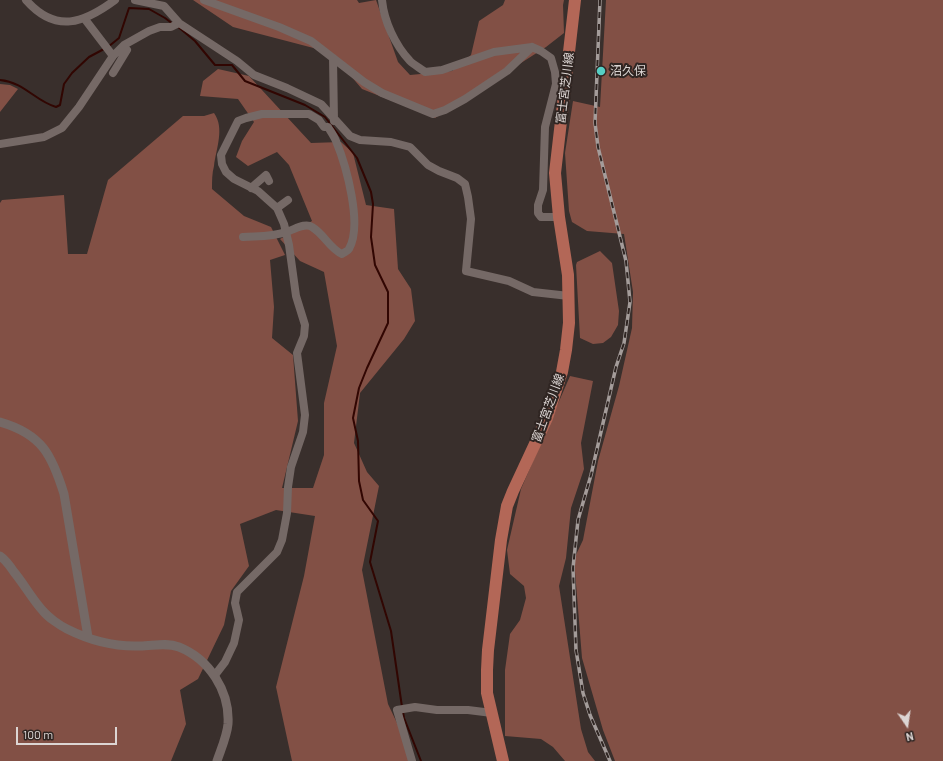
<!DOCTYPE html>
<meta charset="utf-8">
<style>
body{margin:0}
#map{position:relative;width:943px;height:761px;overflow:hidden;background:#392f2c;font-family:Barlow,sans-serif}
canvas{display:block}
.north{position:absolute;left:887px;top:705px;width:40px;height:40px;-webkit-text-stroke:3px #2f2522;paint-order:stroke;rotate:167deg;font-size:11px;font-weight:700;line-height:16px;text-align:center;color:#dcd5d3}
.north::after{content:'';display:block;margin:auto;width:14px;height:18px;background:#dcd5d3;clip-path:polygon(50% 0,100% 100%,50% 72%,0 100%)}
.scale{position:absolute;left:16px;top:727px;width:101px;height:18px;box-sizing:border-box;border:2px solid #dcd5d3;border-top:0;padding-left:5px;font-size:12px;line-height:14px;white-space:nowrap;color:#dcd5d3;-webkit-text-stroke:3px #2f2522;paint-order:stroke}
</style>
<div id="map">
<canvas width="943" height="761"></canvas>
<div class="north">N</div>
<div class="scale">100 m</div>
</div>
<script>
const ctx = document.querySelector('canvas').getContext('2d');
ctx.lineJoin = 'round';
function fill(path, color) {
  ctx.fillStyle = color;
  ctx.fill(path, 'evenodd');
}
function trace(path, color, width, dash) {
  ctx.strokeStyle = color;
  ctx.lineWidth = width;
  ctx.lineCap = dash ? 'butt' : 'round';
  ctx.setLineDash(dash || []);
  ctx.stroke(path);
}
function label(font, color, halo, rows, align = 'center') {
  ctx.font = font + ' Barlow,"Noto Sans JP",sans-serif';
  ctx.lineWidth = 4;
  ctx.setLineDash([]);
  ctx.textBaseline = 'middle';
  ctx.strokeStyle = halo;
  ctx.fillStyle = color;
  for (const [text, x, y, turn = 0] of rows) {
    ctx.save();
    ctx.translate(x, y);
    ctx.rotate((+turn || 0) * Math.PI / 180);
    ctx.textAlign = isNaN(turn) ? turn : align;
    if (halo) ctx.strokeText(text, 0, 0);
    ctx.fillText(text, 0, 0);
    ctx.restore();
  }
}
fill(new Path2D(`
 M193,0H357L359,3L376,0L398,62L410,75L452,71L471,55L479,21L503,5L505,0H564L563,5L564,33L546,47L435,118L362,89L338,61L325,51L233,27Z
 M606,0H943V761H615L603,730L582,658L574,559L583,540L598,461L619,386L632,328L633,292L624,234L587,231L572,222L569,211L565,153L573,101L600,107Z
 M218,69L249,76L311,143L341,142L353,153L366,205L394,209L398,269L411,289L415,321L404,339L360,393L354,443L367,472L379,486L362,570L388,704L415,761H292L276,687L304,576L315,516L276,510L240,524L249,566L231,591L224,625L198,679L180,690L186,724L171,761H0V203L2,200L64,195L68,254H87L108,180L183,116H204L214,113C225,128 216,149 214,166C212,173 212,181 212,189L244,216L271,227L285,255L270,260L274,307L272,338L293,355L298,421L282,488H313L324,455V403L337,346L324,272L300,261L280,239L312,221L289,165L277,152L248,166L236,157L242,141L254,122L238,99L200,96L203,81Z
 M0,84L10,85L18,89L0,112Z
 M600,251L612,263L619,311L618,325L611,337L603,343L593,344L580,338L576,265L577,262Z
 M570,376L593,381L581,443L584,469L571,508L566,558L559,586L581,729L588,752L595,761H565L553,747L541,739L505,736V670L510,634L520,620L526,598L524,586L510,574L507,550L521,489Z`), '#825045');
trace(new Path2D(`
 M177,26L195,41L215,65H232L245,81L305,105L325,117L357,158L371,192L373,204L371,237L375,265L388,292V323L367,368L359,388L353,418L358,441L359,481L363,500L378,521L370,562L391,631L402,707
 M108,47L119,38L129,8L149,9L165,18L173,24
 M0,80C24,82 35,101 56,107L60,105L64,84L72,73L89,57L104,49
 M403,712L404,718L421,761`), '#310602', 2);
trace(new Path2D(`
 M26,0C56,34 84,23 115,0
 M135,0L164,6L179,23L237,61L254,75L287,88L321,104L350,136L360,140L391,142L410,147L428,165L439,171L457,178L465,184L468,197L471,219L466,271L509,281L533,292L569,296
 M204,0L279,27L311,41L364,82L382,93L433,114L445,110L465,99L507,71L532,47
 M382,0C384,21 395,45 410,61C414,65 420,68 425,72L442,70L494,52L532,47L541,51L551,58L555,72L556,84L545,127L543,190L538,205V213L541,217H559
 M84,18L113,56
 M333,58L334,121
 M113,73L127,50L122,48
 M0,144L44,137L62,128L79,107L113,56L124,45L149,31L160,27H171L179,23
 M251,188L266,175L269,181
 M277,208L288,200
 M215,675L225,662L234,643L239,620L235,603L237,592L277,552L282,540L287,513L288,487L291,467L303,432L305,415L297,353L304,336L305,325L296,296L289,245L284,224L277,208L258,191L234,179L226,172L222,164L221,155L238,121L246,118L262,114H309L319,120L324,127H328C331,132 334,136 336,141C346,165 363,225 349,249C348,251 345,252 342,254C330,249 324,234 312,227C305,222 294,230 286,232C272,237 258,236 243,237
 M412,761L397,710L415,707L437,710H468L492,713`), '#756966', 8);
trace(new Path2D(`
 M0,422C42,434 52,455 64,494L88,637
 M0,556C6,560 10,566 14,572C24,584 32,599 43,611C48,617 59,625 67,629C89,640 115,647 140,646C153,646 166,642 179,647C209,659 230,691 228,724C227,736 221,749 217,761`), '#756966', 9);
trace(new Path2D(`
 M503,761L487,693V670L488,650L501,540L507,506L513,491L547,418L562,372L566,350L569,323L568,275L559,217L555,173L575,0`), '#b36757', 12);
const rail = new Path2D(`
 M600,0L595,123L598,147L626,261L630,302L624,343L616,367L591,475L578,520L573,568L576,650L583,693L590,715L610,761`);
trace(rail, '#a49c9a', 3.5);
trace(rail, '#2f2522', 2, [6]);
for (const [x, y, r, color] of [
 [601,71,5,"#56cec4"]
]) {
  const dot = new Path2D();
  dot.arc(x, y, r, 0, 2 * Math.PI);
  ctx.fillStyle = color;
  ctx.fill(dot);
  trace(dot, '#2f2522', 1.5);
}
label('12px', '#dcd5d3', '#2f2522', [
 ["沼久保",610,71]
], 'left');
label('12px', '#dcd5d3', '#2f2522', [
 ["富士宮芝川線",565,88,-83],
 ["富士宮芝川線",548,408,-70]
]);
</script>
